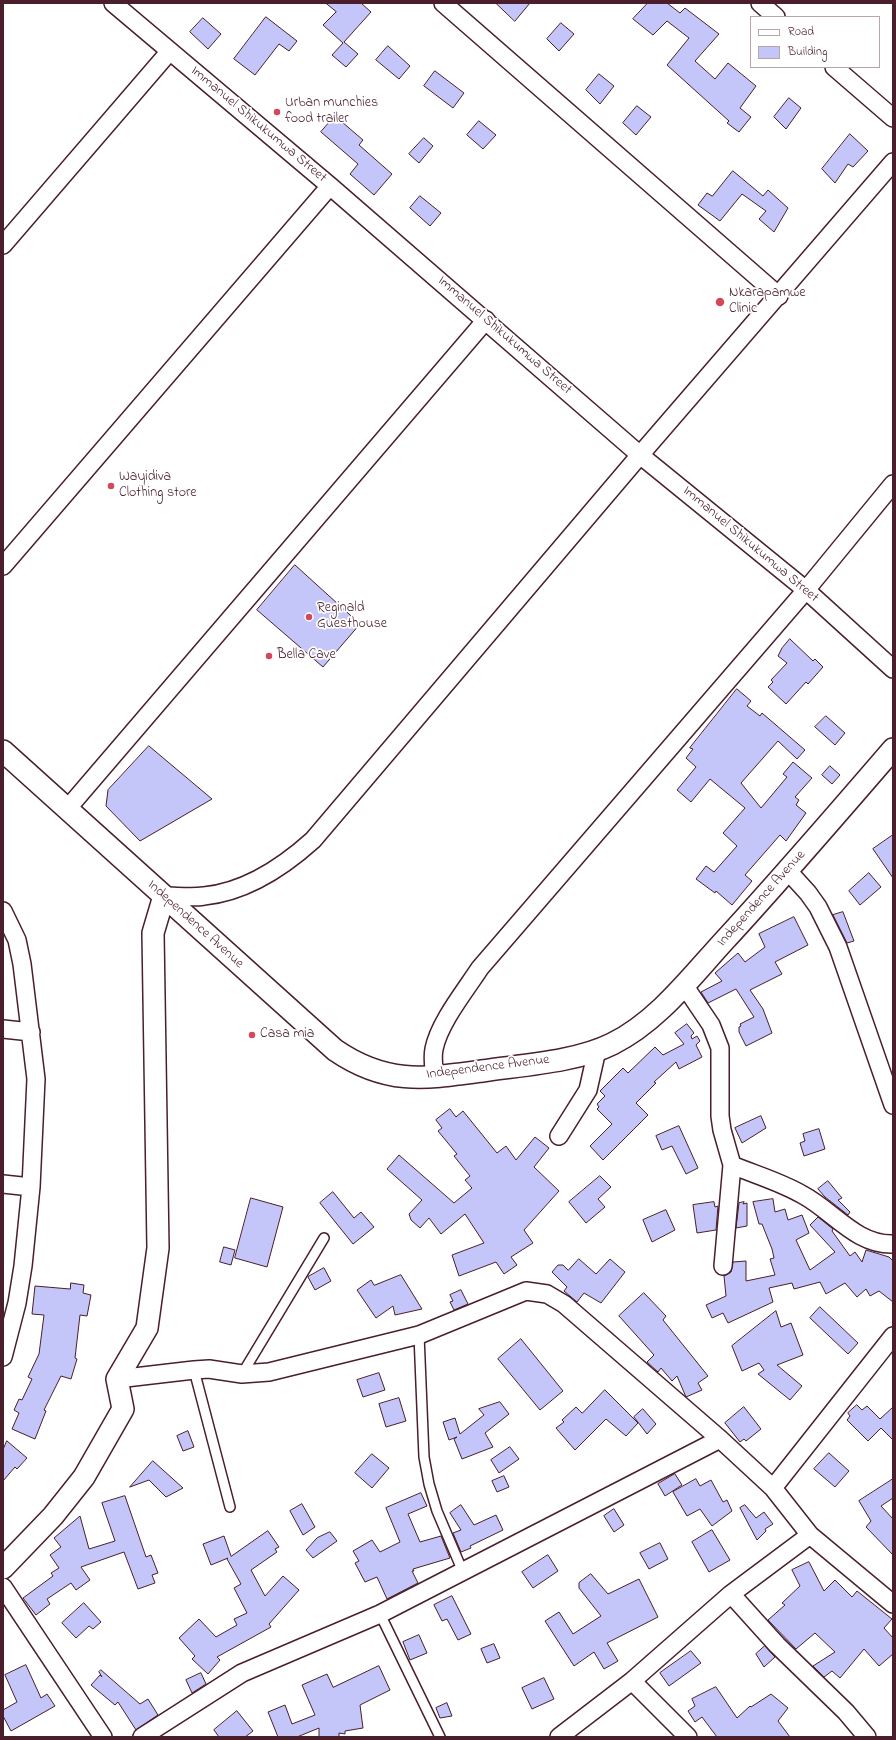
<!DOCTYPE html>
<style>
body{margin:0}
#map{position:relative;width:896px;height:1740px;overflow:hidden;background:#fff;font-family:"Indie Flower",sans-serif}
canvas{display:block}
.frame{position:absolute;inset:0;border:4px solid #4a1f2b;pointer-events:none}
.legend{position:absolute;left:750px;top:16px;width:130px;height:52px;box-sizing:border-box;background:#fff;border:1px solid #b7a5aa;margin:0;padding:5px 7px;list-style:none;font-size:12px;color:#4a1f2b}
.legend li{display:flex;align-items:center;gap:8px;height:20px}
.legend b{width:20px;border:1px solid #b7a5aa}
</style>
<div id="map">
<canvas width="896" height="1740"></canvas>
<div class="frame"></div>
<ul class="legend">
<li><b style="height:5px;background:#fff"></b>Road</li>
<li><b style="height:11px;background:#c4c5f8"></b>Building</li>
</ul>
</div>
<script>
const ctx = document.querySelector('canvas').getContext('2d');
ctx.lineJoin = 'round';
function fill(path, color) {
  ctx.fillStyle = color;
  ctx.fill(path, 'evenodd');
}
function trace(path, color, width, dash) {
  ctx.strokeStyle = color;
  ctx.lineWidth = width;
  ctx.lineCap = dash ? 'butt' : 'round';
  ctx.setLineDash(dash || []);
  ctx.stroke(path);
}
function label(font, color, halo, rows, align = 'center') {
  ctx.font = font + ' "Indie Flower",sans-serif';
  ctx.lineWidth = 3.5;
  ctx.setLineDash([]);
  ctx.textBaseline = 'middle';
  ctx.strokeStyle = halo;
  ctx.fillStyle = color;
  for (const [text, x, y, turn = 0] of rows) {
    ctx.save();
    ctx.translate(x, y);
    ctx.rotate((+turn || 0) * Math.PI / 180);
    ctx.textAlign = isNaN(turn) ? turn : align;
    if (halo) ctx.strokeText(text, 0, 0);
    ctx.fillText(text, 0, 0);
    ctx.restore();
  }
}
const building = new Path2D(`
 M326,3H361L371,12L344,42L358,54L346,67L332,55L343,43L323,25L336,12Z
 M496,3H530L515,21Z
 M648,3H667L680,13L685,8L719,34L695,61L715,79L728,63L756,86L740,108L751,117L739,132L727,123L729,121L667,65L689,38L667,21L653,35L633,19Z
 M266,17L297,41L289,51L279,44L255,75L234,59Z
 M203,18L221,34L208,49L190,32Z
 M561,23L574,34L559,51L547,39Z
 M388,46L410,66L399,79L376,60Z
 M435,71L464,93L453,108L424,86Z
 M599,74L614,86L600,104L586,90Z
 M789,98L801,108L786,129L774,117Z
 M637,106L651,117L636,135L623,123Z
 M335,116L363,140L359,145L392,174L374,195L350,174L358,164L321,132Z
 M479,121L496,135L483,149L467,135Z
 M850,134L868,151L853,167L848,164L835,183L822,169Z
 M424,138L433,146L419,163L409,154Z
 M733,171L763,196L768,190L788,208L774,232L759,219L766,211L742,194L720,221L698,205L707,193L712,196Z
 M420,196L441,213L430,226L410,208Z
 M295,565L360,624L323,667L257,610Z
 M790,639L813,661L815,659L823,667L808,684L806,682L786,704L768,687L773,682L771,680L787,663L778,656L782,648Z
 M737,689L751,701L747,706L760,716L762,713L805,750L797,759L778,741L741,783L761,808L787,777L783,774L793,762L812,778L795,797L799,800L796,805L806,813L786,841L780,835L745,875L752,881L732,905L716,891L715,893L696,879L706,866L714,872L737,846L723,833L745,808L710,779L691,802L677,790L696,767L686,758L693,749L690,748Z
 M826,716L845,733L835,745L815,727Z
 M149,746L212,799L140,841L106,806L108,790Z
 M830,766L840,775L832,784L822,775Z
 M893,835V878L873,849Z
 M869,873L881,887L860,905L849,891Z
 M843,912L854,941L847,943L833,915Z
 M794,917L808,945L775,962L782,974L750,990L763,1009L772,1033L746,1046L739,1032V1027L741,1026L740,1024L754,1017L736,989L708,1003L701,992L722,981L715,973L738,953L745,962L765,947L759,934Z
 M687,1024L694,1033L691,1036L692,1039L697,1036L700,1041L696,1045L702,1057L679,1069L676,1062L654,1082L656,1083L636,1103L648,1115L603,1160L590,1146L612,1124L597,1109L599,1107L597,1104L605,1096L600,1091L623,1068L628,1073L655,1047L663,1055L684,1044L675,1033Z
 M450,1109L456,1117L463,1111L497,1153L506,1146L516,1160L535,1137L549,1148L534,1167L559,1191L524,1230L533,1243L511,1257L517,1265L504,1274L496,1262L459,1276L452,1255L484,1243L465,1214L441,1234L429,1218L420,1228L411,1220L409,1214L422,1200L387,1169L399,1155L454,1203L472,1188L465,1180L470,1176L454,1156L457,1154L438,1131L442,1128L436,1120Z
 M761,1116L766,1128L742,1143L735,1128Z
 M679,1126L698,1168L686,1174L672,1146L662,1150L656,1136Z
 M819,1129L825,1149L804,1156L800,1143L805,1141L803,1134Z
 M600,1176L611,1187L598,1199L605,1207L586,1223L569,1202Z
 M828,1181L842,1198L838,1200L850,1212L848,1215L825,1197L818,1189Z
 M333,1192L354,1218L361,1212L374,1227L353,1244L320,1203Z
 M251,1198L283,1207L267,1267L235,1258Z
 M773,1199L775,1212L785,1209L788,1220L802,1215L809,1233L796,1240L810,1270L835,1252L810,1225L818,1217L833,1229L832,1231L850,1256L855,1252L862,1262L866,1250L889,1257L893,1261V1302L879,1291L870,1296L866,1289L857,1297L845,1283L826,1294L820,1282L794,1289L792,1283L769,1288L773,1302L728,1323L723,1313L712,1318L706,1305L726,1296L724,1276L731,1272L733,1262L746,1261V1281L775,1275L770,1259L774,1258L772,1249L762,1224H759L753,1202Z
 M714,1202L715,1207L718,1206L716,1230L697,1233L693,1205Z
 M744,1202L743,1204L747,1203V1226L736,1228L739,1203Z
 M666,1210L675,1230L652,1242L643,1220Z
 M224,1247L235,1250L231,1265L220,1262Z
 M579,1259L596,1274L610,1259L625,1272L601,1303L584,1293L577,1302L564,1291L567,1287L552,1272L558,1265H563L568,1270Z
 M324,1268L331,1281L315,1290L308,1277Z
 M401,1275L422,1309L395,1315L393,1306L376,1318L357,1290L371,1280L374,1285Z
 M71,1283L84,1285L83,1293L91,1295L87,1316L80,1315L75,1358L77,1359L71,1379L61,1376L44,1410L46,1411L35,1439L12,1429L19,1413L14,1410L19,1399L22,1400L32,1379L28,1377L39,1354L44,1315L32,1314L35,1286L70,1289Z
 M461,1290L468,1304L454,1310L450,1302L453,1301L450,1295Z
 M644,1293L666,1316L663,1320L708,1376L698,1383L702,1390L686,1397L677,1376L672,1381L661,1368L658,1372L647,1362L654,1355L619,1316Z
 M820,1307L858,1343L848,1354L810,1318Z
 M776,1311L781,1327L791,1323L803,1355L777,1365L802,1386L790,1400L758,1374L764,1370L759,1363L742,1371L732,1346Z
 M521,1339L563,1391L540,1410L498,1359Z
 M379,1373L385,1390L363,1397L357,1380Z
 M605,1390L638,1423L626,1436L606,1419L575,1450L556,1428L564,1422L562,1420L576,1407L582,1413Z
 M399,1398L406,1421L386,1427L379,1404Z
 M500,1402L509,1414L485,1433L493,1447L462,1459L454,1439L457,1437L449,1440L443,1422L455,1418L460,1434L484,1415L479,1409Z
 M857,1405L862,1410L867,1406L880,1419L893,1407V1440L881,1428L868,1441L847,1420L850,1416L848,1413Z
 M744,1407L761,1429L746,1441L744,1439L740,1442L725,1423Z
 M643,1409L656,1424L647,1434L634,1417Z
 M188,1431L194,1447L183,1451L177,1436Z
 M7,1441L27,1458L17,1469L15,1467L3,1481V1450Z
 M510,1447L519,1459L499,1473L491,1460Z
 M829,1453L849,1471L835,1487L814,1469Z
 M372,1454L389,1468L372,1488L355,1473Z
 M153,1461L183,1488L166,1497L149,1480L130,1487Z
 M675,1474L682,1485L665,1496L658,1484Z
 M504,1476L509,1487L497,1492L492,1481Z
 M696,1479L700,1486L711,1480L723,1502L727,1500L732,1511L712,1526L700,1509L687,1516L673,1492Z
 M893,1479V1498L881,1506L893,1519V1555L866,1527L871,1521L859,1501Z
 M421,1493L427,1506L408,1514L420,1542L441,1536L450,1558L413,1569L414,1571H412L418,1583L387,1599L377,1577L365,1582L355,1563L359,1561L353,1551L372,1540L380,1552L400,1542L386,1508Z
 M125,1496L146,1557L151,1555L158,1573L152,1575L155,1583L138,1589L124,1552L81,1567L90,1580L76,1590L71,1583L47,1599L50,1604L36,1615L23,1598L53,1576L51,1573L59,1568L50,1555L61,1547L54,1538L80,1516L89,1549L115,1541L102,1503Z
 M302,1504L315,1527L303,1535L290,1511Z
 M461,1505L474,1525L496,1515L503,1530L470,1546L471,1548L461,1552L453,1533L461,1530L450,1513Z
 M745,1505L756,1518L764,1512L773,1524L765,1529L766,1531L757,1540L740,1508Z
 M614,1509L624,1525L614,1532L604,1516Z
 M712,1530L730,1560L709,1572L692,1542Z
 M268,1531L279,1547L275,1549L277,1552L251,1570L265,1596L283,1576L299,1590L269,1624L271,1627L217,1657L220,1660L208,1674L192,1659L195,1656L179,1638L199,1619L216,1637L237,1625L234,1619L247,1613L234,1588L241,1584L227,1559L228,1558L211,1565L203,1544L224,1536L231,1556Z
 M330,1532L337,1541L313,1558L306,1550L317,1538Z
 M660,1543L668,1559L649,1569L640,1553Z
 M548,1555L558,1571L533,1588L522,1572Z
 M809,1562L824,1591L835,1580L852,1597L857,1591L892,1619L884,1628L893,1638V1654L879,1666L864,1649L840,1678L832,1671L824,1677L813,1666L835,1652L815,1633L796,1649L768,1620L785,1605L782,1603L800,1586L792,1570Z
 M591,1574L608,1594L639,1579L658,1617L607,1643L618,1661L604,1669L594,1652L574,1666L545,1621L559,1612L573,1634L601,1616L579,1588V1583Z
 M452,1596L471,1634L458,1640L447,1619L442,1621L434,1605Z
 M84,1603L101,1622L93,1629L89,1626L76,1638L62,1623Z
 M419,1635L427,1653L410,1660L403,1642Z
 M494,1644L500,1658L487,1663L481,1649Z
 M765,1646L775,1657L764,1667L756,1654Z
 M691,1651L701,1663L669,1686L660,1673Z
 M26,1665L41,1698L47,1694L55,1706L11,1731L3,1716V1710L17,1702L5,1675Z
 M379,1666L390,1690L360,1705L363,1728L345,1731V1734L339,1733V1737H319V1728L297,1737H278L268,1712L285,1705L292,1724L315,1715L302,1685L327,1674L333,1687Z
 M101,1670L140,1704L148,1699L158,1715L136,1730L118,1702L115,1705L91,1685L100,1675L102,1677L99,1672Z
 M201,1673L206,1684L192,1693L186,1680Z
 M544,1678L554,1699L532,1709L522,1688Z
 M716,1687L737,1718L750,1706L751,1707L771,1694L788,1708L778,1721L790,1737H717L702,1717L695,1722L688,1711L695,1706L692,1699Z
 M447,1703L452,1716L440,1718L436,1708Z
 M237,1711L253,1731L245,1737H219L214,1730Z`);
fill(building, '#c4c5f8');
trace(building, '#4a1f2b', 1);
const service = new Path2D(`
 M419,1335L424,1457L429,1484L437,1511L463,1572
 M194,1370L230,1507
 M242,1374L324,1238
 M380,1614L440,1737`);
const minor = new Path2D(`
 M113,3L330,186L640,455L806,590L893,669
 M443,3L779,296
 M760,3L776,17
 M834,67L893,118
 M3,245L170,51
 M3,566L330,186
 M68,808L486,320
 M788,871L808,893L818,907L838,947L893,1105
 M164,896C177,896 191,898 204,896C245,892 283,867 313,840L640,455L893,162
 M3,911L17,940L22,964L36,1079L31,1187L23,1266L17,1303L3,1357
 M684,985L711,1025L720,1048V1116L722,1130L732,1165L723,1266
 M3,1029L31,1032
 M435,1077C434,1068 432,1059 434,1049C439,1023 465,991 480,968L806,590L893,484
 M559,1136L588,1090L597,1050
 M732,1165C756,1175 781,1182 803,1195C833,1211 856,1245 893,1244
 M3,1184L31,1187
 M117,1379L194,1370L209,1369L242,1374L269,1372L419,1335L526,1291L547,1294L564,1304L720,1439L773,1488L810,1535L893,1604
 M773,1488L893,1336
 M3,1587L103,1737
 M731,1594L777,1645L846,1712L867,1737
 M632,1681L688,1737
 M142,1737L242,1673L380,1614L720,1439
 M559,1737L632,1681L731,1594L810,1535`);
const tertiary = new Path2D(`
 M3,751L335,1050C386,1085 424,1079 482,1071C522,1065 576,1062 612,1044C657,1022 691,977 724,941C782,878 837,814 893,749
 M3,1568L53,1516L84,1477L123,1409L117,1379L147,1328L158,1248L153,933L164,896`);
trace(service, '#4a1f2b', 12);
trace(minor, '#4a1f2b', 20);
trace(tertiary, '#4a1f2b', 24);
trace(service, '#fff', 9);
trace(minor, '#fff', 17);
trace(tertiary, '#fff', 21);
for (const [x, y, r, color] of [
 [277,112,4,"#d1495b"],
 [720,302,5,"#d1495b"],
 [111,486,4,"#d1495b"],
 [309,617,4,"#d1495b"],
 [269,656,4,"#d1495b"],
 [252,1035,4,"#d1495b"]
]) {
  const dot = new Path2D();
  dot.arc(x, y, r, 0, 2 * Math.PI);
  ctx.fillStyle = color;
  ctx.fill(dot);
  trace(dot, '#fff', 1.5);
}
label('14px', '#4a1f2b', '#fff', [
 ["Urban munchies",285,104],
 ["food trailer",285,120],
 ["Nkarapamwe",729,294],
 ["Clinic",729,310],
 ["Wayidiva",119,478],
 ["Clothing store",119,494],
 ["Reginald",317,609],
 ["Guesthouse",317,625],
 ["Bella Cave",277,656],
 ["Casa mia",260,1035]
], 'left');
label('14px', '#4a1f2b', '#fff', [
 ["Immanuel Shikukumwa Street",258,125,40],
 ["Immanuel Shikukumwa Street",504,336,41],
 ["Immanuel Shikukumwa Street",750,545,40],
 ["Independence Avenue",762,899,-48],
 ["Independence Avenue",195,925,42],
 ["Independence Avenue",488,1068,-7]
]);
</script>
